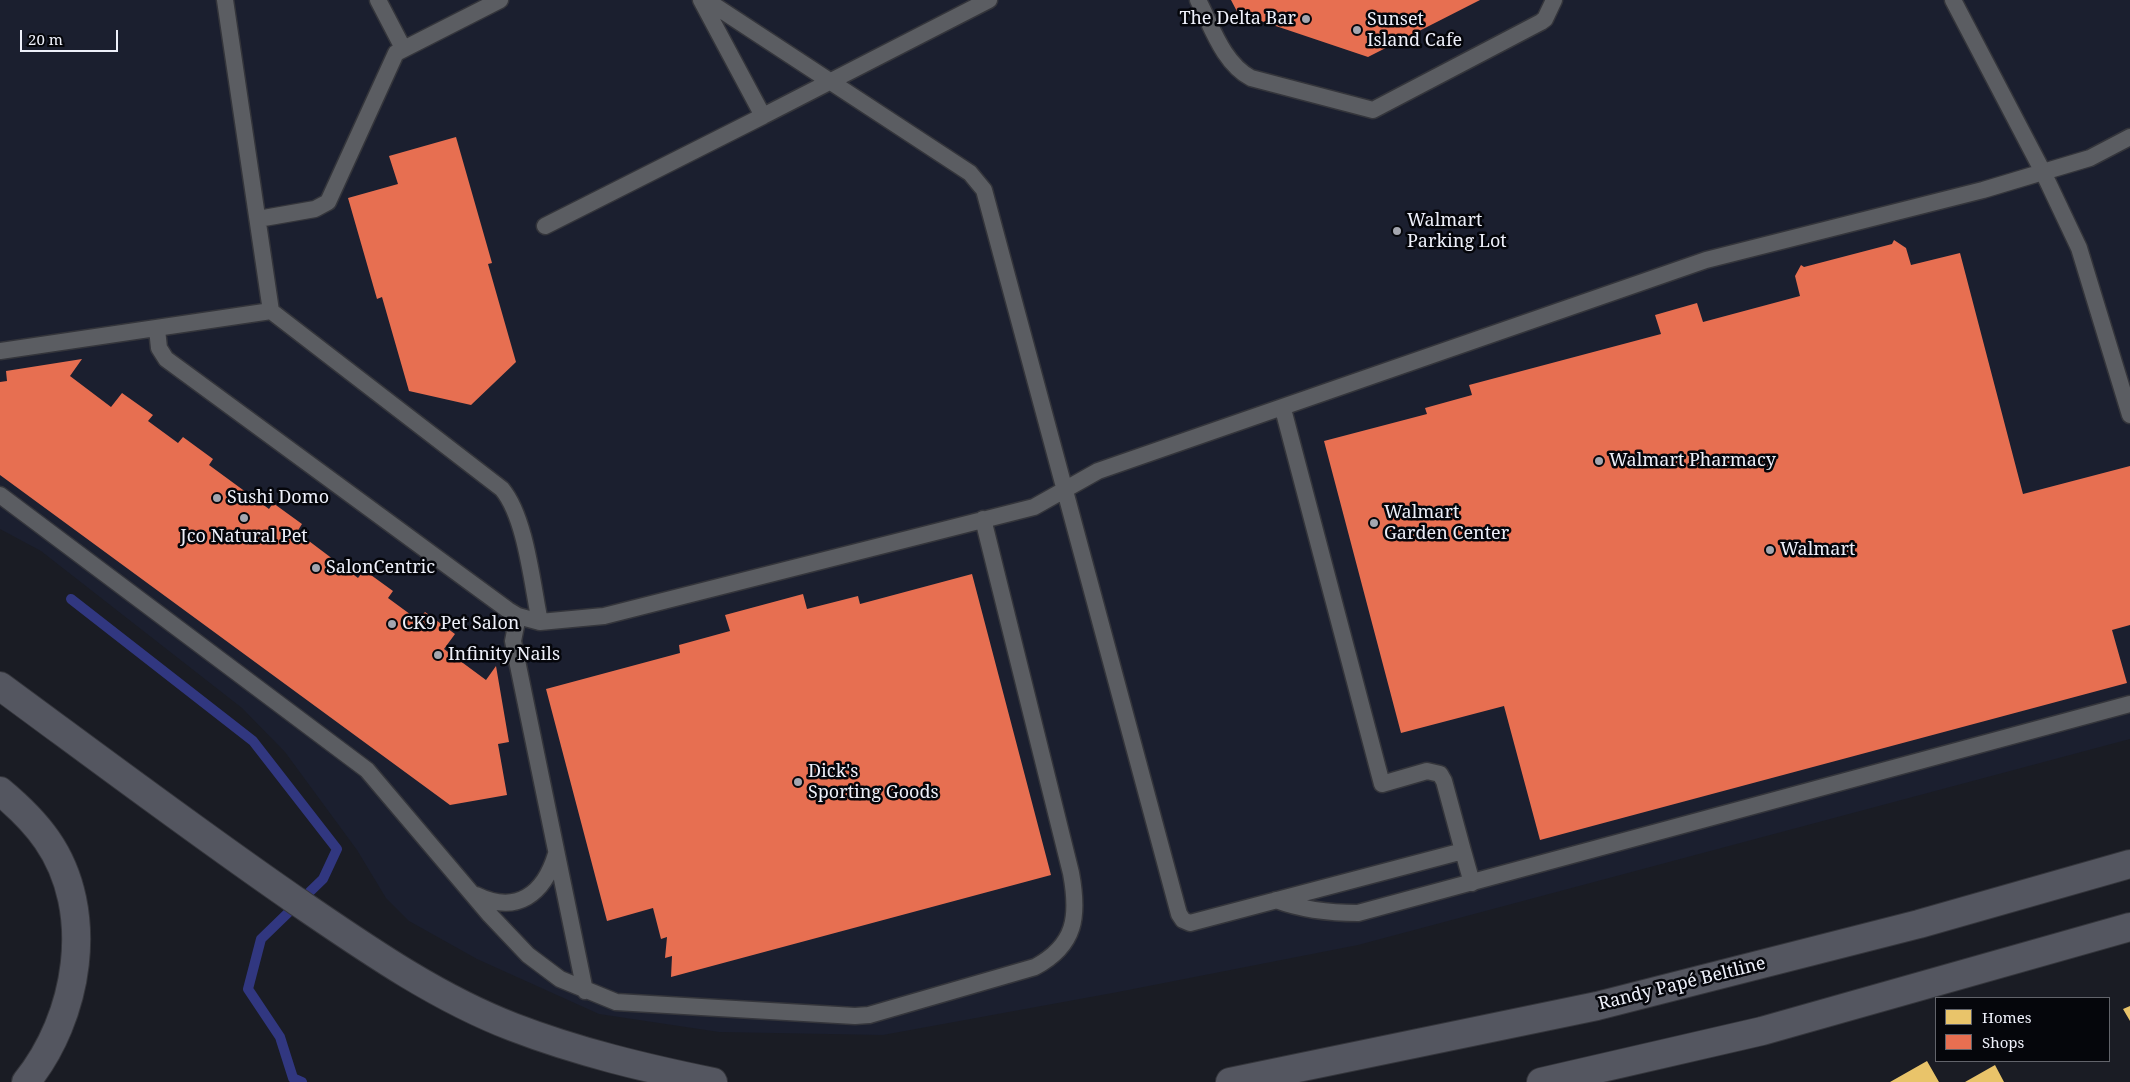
<!DOCTYPE html>
<meta charset="utf-8">
<style>
body{margin:0}
#map{position:relative;width:2130px;height:1082px;overflow:hidden;background:#1a1c24;font-family:"Noto Serif",serif}
canvas{display:block}
.legend{position:absolute;left:1935px;top:997px;width:175px;height:65px;box-sizing:border-box;background:#05060b;border:1px solid #62646b;margin:0;padding:6px 9px;list-style:none;font-size:15px;color:#eef0fa}
.legend li{display:flex;align-items:center;gap:10px;height:25px}
.legend b{width:25px;border:1px solid #62646b}
.scale{position:absolute;left:20px;top:30px;width:98px;height:22px;box-sizing:border-box;border:2px solid #eef0fa;border-top:0;padding-left:6px;font-size:15px;line-height:18px;white-space:nowrap;color:#eef0fa;-webkit-text-stroke:4px #05060b;paint-order:stroke}
</style>
<div id="map">
<canvas width="2130" height="1082"></canvas>
<ul class="legend">
<li><b style="height:14px;background:#e9c46a"></b>Homes</li>
<li><b style="height:14px;background:#e76f51"></b>Shops</li>
</ul>
<div class="scale">20 m</div>
</div>
<script>
const ctx = document.querySelector('canvas').getContext('2d');
ctx.lineJoin = 'round';
function fill(path, color) {
  ctx.fillStyle = color;
  ctx.fill(path, 'evenodd');
}
function trace(path, color, width, dash) {
  ctx.strokeStyle = color;
  ctx.lineWidth = width;
  ctx.lineCap = dash ? 'butt' : 'round';
  ctx.setLineDash(dash || []);
  ctx.stroke(path);
}
function label(font, color, halo, rows, align = 'center') {
  ctx.font = font + ' "Noto Serif",serif';
  ctx.lineWidth = 5;
  ctx.setLineDash([]);
  ctx.textBaseline = 'middle';
  ctx.strokeStyle = halo;
  ctx.fillStyle = color;
  for (const [text, x, y, turn = 0] of rows) {
    ctx.save();
    ctx.translate(x, y);
    ctx.rotate((+turn || 0) * Math.PI / 180);
    ctx.textAlign = isNaN(turn) ? turn : align;
    if (halo) ctx.strokeText(text, 0, 0);
    ctx.fillText(text, 0, 0);
    ctx.restore();
  }
}
fill(new Path2D(`
 M0,0H2130V739L1358,945L1118,992L883,1035L719,1032L599,1014L477,959L409,921L386,898L357,850L285,752L242,708L41,551L0,529Z`), '#1b1f2f');
fill(new Path2D(`
 M2130,1006V1021L2123,1009Z
 M1927,1061L1939,1082H1890Z
 M1995,1065L2004,1082H1965Z`), '#e9c46a');
fill(new Path2D(`
 M1231,0H1480L1368,57L1255,19L1244,25Z
 M456,137L492,263L488,264L516,362L471,405L409,391L382,297L377,299L348,198L398,184L389,156Z
 M1894,240L1906,248L1911,265L1960,253L2023,494L2130,466V625L2112,630L2127,683L1540,840L1504,706L1401,733L1324,441L1427,414L1425,408L1472,395L1469,385L1661,334L1655,315L1697,303L1703,322L1800,296L1795,276L1801,265L1804,267L1892,244Z
 M82,359L70,376L111,407L122,393L153,415L148,421L178,443L183,437L213,459L209,465L269,509L273,503L302,524L297,532L358,578L364,570L393,591L388,598L418,620L425,612L455,634L444,649L486,680L496,666L509,742L498,744L507,795L450,805L0,475V382L7,381L6,371Z
 M972,574L1051,875L671,977L672,956L665,958L667,937L661,939L653,908L607,921L546,689L680,653L679,645L730,631L725,615L803,594L807,609L858,596L860,604Z`), '#e76f51');
trace(new Path2D(`
 M71,599L253,741L337,849L323,879L261,939L248,989L280,1037L293,1078L302,1082`), '#313780', 10);
const lane = new Path2D(`
 M225,0L271,311
 M378,0L403,48
 M706,0L970,173L984,190L1179,914L1183,920L1190,923L1463,851L1444,781L1440,774L1427,771L1382,784L1283,409
 M1198,0C1212,27 1223,63 1251,78L1373,110L1541,22L1545,19L1554,0
 M763,116L989,0
 M2130,137L2090,158L2043,172L2079,248L2130,415
 M258,219L315,209L328,202L396,53L500,0
 M545,226L763,116L701,0
 M157,329L159,348L166,359L508,610L518,616L540,622
 M0,351L271,311L502,489C526,518 532,584 540,622L604,616L1034,507L1098,471L1706,260L1983,190L2043,172L1953,0
 M0,495L367,770L490,915L528,955L560,979L616,1002L855,1016L869,1015L1035,967C1076,945 1079,916 1071,873L983,519
 M518,616L513,641L585,991
 M1463,851L1472,883
 M476,895C517,915 544,894 556,854
 M1276,900C1303,910 1329,913 1358,913L2130,704`);
const highway = new Path2D(`
 M0,686C98,758 195,831 295,900C364,947 435,997 513,1027C578,1052 645,1068 713,1082
 M0,791C18,806 34,821 47,840C97,912 78,1018 26,1082
 M1230,1082L1597,1006L1919,924L2130,864
 M1541,1082L1762,1031L2130,927`);
trace(lane, '#34353b', 19);
trace(highway, '#34353b', 30);
trace(lane, '#5b5d62', 16);
trace(highway, '#545660', 28);
for (const [x, y, r, color] of [
 [1306,19,5,"#a4a6af"],
 [1357,30,5,"#a4a6af"],
 [1397,231,5,"#a4a6af"],
 [1599,461,5,"#a4a6af"],
 [217,498,5,"#a4a6af"],
 [244,518,5,"#a4a6af"],
 [1374,523,5,"#a4a6af"],
 [1770,550,5,"#a4a6af"],
 [316,568,5,"#a4a6af"],
 [392,624,5,"#a4a6af"],
 [438,655,5,"#a4a6af"],
 [798,782,5,"#a4a6af"]
]) {
  const dot = new Path2D();
  dot.arc(x, y, r, 0, 2 * Math.PI);
  ctx.fillStyle = color;
  ctx.fill(dot);
  trace(dot, '#05060b', 2);
}
label('18px', '#eef0fa', '#05060b', [
 ["The Delta Bar",1296,19,"right"],
 ["Sunset",1367,20],
 ["Island Cafe",1367,41],
 ["Walmart",1407,221],
 ["Parking Lot",1407,242],
 ["Walmart Pharmacy",1609,461],
 ["Sushi Domo",227,498],
 ["Walmart",1384,513],
 ["Garden Center",1384,534],
 ["Jco Natural Pet",244,537,"center"],
 ["Walmart",1780,550],
 ["SalonCentric",326,568],
 ["CK9 Pet Salon",402,624],
 ["Infinity Nails",448,655],
 ["Dick's",808,772],
 ["Sporting Goods",808,793]
], 'left');
label('18px', '#eef0fa', '#05060b', [
 ["Randy Papé Beltline",1682,984,-14]
]);
</script>
